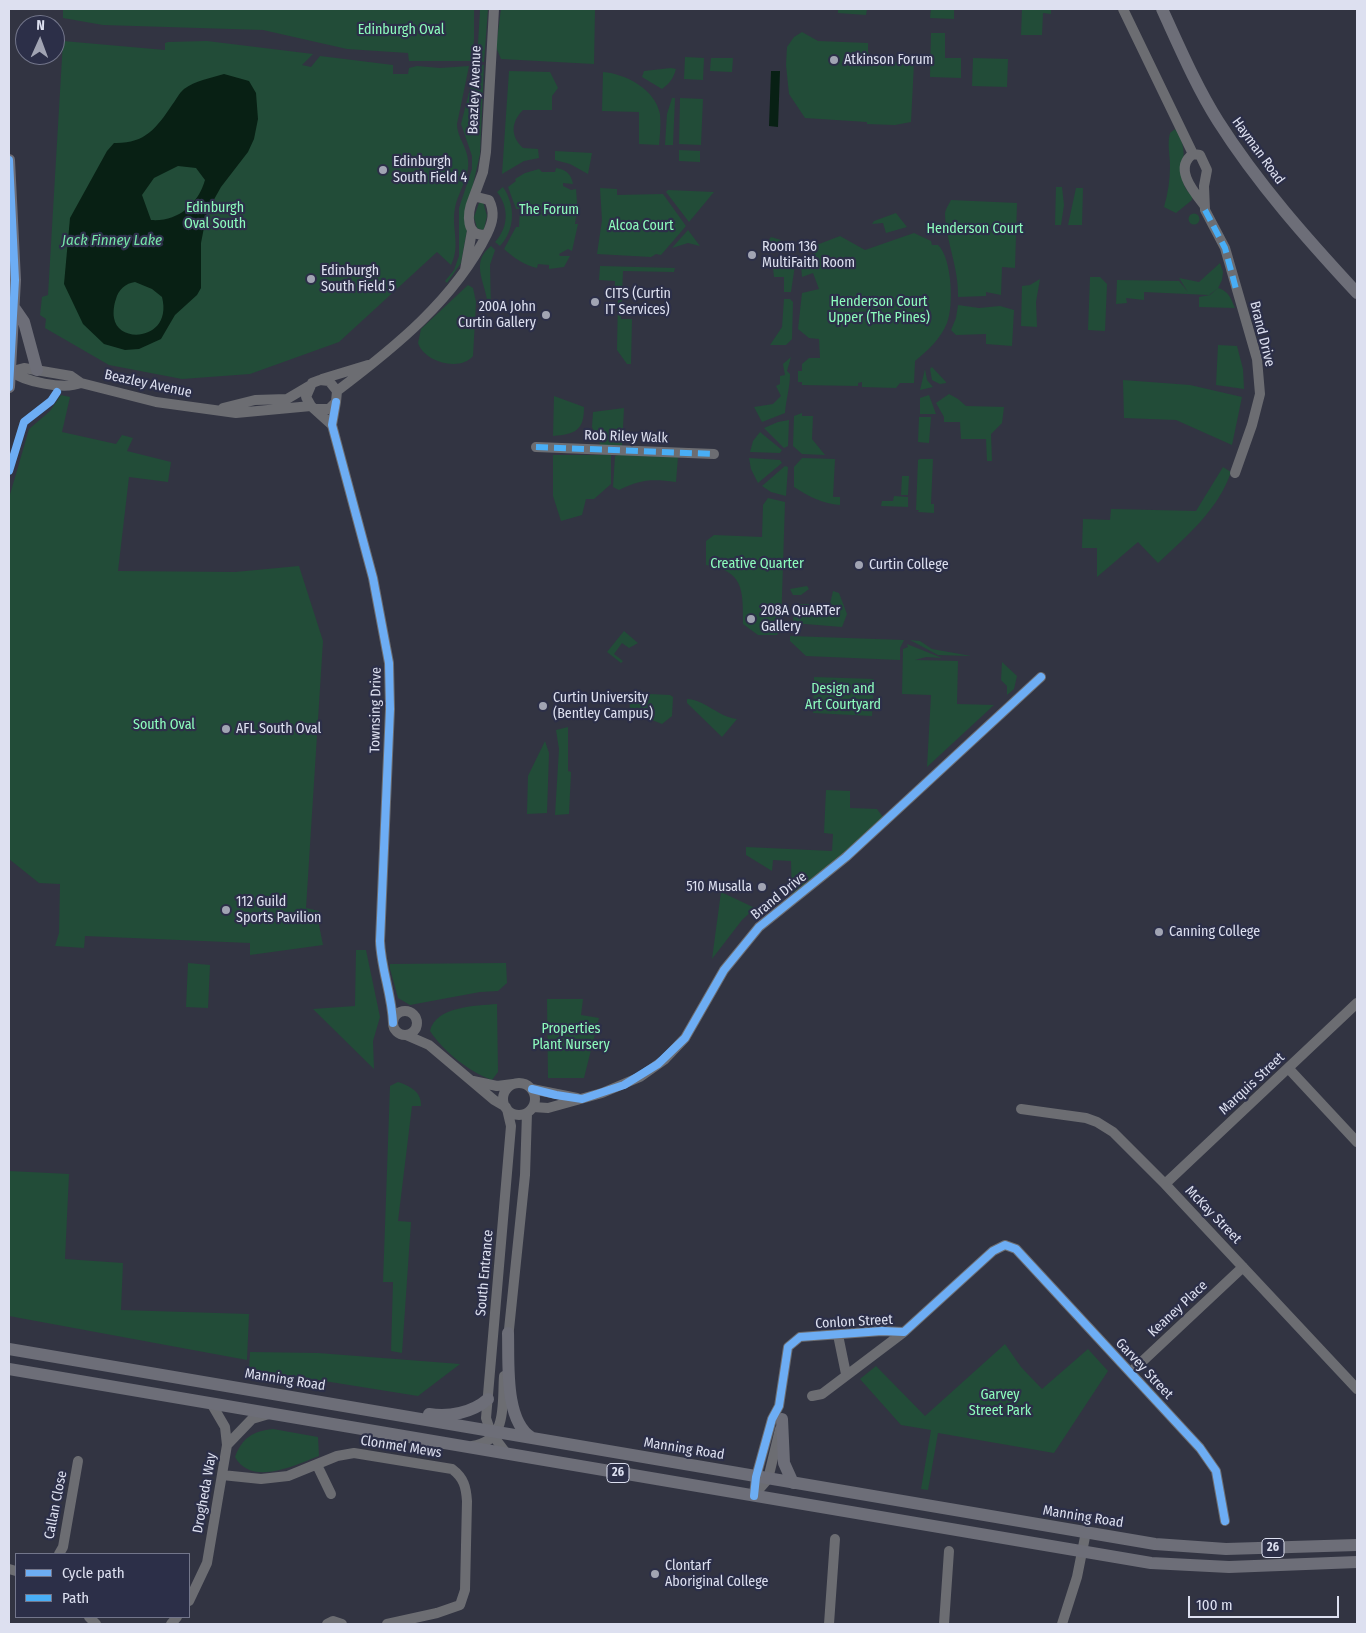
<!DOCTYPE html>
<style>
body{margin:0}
#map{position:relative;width:1366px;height:1633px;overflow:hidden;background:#323442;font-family:"Fira Sans Condensed",sans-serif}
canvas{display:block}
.frame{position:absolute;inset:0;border:10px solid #dde0f0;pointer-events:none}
.legend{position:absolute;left:15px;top:1553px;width:175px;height:65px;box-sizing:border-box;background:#2c2f48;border:1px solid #73768b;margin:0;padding:6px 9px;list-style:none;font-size:15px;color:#dde0f0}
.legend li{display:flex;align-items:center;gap:10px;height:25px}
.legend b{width:25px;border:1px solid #73768b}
.north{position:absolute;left:15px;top:15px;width:50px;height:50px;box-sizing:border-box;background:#2c2f48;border:1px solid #73768b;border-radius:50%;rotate:2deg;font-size:14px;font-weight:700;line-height:20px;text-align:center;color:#dde0f0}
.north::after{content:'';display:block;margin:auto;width:18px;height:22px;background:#a1a4b3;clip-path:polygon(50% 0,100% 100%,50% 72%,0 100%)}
.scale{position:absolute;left:1188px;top:1596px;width:151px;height:22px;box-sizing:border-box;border:2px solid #dde0f0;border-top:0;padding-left:6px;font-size:15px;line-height:18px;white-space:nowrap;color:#dde0f0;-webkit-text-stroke:4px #2c2f48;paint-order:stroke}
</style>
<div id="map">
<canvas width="1366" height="1633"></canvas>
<div class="frame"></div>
<ul class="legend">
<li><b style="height:6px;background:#6dadf4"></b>Cycle path</li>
<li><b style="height:6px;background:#49aef6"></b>Path</li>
</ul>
<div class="north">N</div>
<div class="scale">100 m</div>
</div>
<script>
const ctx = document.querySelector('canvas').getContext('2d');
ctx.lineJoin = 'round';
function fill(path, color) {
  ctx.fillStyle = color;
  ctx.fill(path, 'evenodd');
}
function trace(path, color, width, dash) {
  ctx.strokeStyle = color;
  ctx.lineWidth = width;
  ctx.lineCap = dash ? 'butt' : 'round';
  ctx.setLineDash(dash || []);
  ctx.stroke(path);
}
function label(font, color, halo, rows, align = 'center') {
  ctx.font = font + ' "Fira Sans Condensed",sans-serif';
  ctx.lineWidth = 4.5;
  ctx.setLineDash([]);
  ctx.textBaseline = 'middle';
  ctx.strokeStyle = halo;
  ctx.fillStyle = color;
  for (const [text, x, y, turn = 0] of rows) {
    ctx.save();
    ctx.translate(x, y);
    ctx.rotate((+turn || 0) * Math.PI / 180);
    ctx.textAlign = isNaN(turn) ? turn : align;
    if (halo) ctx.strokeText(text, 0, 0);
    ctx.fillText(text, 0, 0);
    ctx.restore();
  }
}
fill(new Path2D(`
 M63,9H474V39L472,61H409L408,53L347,49L263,30L103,25L63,18Z
 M480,9H488L484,62H477Z
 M501,9H595L594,64L501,59L496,47Z
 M838,9H867L866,15L838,13Z
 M931,9H954V19L930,18Z
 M1022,9H1051V14L1043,13L1042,35H1021Z
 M802,32L818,41L868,43V52L874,61L914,63L911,122L895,125L867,124V122L805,118L789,94L786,65L787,47L794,37Z
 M931,33H945V58H961V78L930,77Z
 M63,41L165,50V43L168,42L207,41L313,54L302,65L311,67L320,56L393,65V74H408L409,68L417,66L440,68L469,66L457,124C457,137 467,147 468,160C470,177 458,192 455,208C451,228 461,245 451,265L437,252L339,342L250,374L182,379L109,365L45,328L46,319L40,315L42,297L48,295Z
 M685,57L704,58L703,80L684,79Z
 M711,58H733L732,72L710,71Z
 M973,58L1008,59L1007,87L972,86Z
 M476,65H484L480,154L469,202L467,230L461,263L447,283L445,281L454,270L459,256V208L472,169V156L461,124Z
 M671,68L676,69C673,79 670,83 662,89L642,77L644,71Z
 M509,71L550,72L558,88L552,96V110H523C511,122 510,136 523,148L538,149L539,158L524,161L502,174Z
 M603,72C626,74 655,89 660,114C661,124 660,135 659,145L639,144V112L602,111Z
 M672,98H675L673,145H665L667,114Z
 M680,98L703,99L701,145L679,144Z
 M1175,129C1196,158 1169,174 1192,196V200L1176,213L1164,207C1168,193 1170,180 1170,166C1170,154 1167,145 1170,133Z
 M679,150L700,151V162L679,161Z
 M555,151L592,153L588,174L570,164L555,160Z
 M556,168C566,170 571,173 573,184L563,183V186L571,190L576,189L578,216L576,217L575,224H578L572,251L568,249L559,254L560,256H570L564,267L549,269V265L538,264L537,268C524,265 514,258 504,249L516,227H519L520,209H516L508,187L516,181L515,179L525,173L539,169L542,172H555Z
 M503,187C516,206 515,230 500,246L495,242C509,227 509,207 497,192Z
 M1056,187H1062L1064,205L1061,225H1055Z
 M600,188L617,189V195L663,194L686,226L661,255L656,254L651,257L597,254L602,220Z
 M1076,188H1083L1082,225H1068Z
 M668,190L714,192L689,222L666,192Z
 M951,200L1017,203L1015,268L1002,267L1001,295L986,292V296L958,297C959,268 946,242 945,214C945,210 949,204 951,200Z
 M483,202L487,216L484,229L482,230L477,228L474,217L479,203Z
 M896,213L907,227L886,233L883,223L872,224L874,221Z
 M1188.5 219a5.5 5.5 0 1 1 11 0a5.5 5.5 0 1 1-11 0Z
 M688,230L700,246L688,243L672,248Z
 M914,233L931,241L932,245H938C952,258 954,306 947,323C940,340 928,350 915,361L914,383H900L896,388L862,387V382L858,383V386L802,385V382H798V371H802V364L809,358H820L819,339L809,338L798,329L802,293L819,289L813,273L802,277L801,265L812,258L814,246L840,236L865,250Z
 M771,237L781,240L776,249L766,244Z
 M491,246L495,250L490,265L491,309H488C488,285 468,264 491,246Z
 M783,255L787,261L795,265L791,292H784V277H774L772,259Z
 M1220,263L1223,272L1222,280L1218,288L1209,295L1144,292V300L1126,298L1127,303L1116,304L1117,280L1179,281L1188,292L1179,278L1199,282Z
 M600,266L675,268L674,272L623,271L621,319H632L631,364H627L617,350L618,296L614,295L615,281L599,280Z
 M1090,277H1100L1107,284L1105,331L1088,330Z
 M1040,279L1036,302L1037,327L1021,326L1022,286L1030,285Z
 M468,285L473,288L476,302L473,356C460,372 424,362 418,343L421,329Z
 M1218,288C1229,291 1231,299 1235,308L1199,307V297L1210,295Z
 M784,299H790L793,302L792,339L786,345H770L782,327Z
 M958,305L979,308L1000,306L1014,310L1012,346L986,344V334L956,335L951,330L956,318Z
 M1218,345L1237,346L1243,369L1244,389L1216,385Z
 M791,357L787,371L790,374C790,388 786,399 785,413L762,422L754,407L773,404L781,396L776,386L780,384V376L785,375L783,364Z
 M932,367L946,382V383L940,384L932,380L930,369Z
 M925,369L927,380L933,387L920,390Z
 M1123,380L1190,385L1242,397L1232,445L1176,420L1124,418Z
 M949,394L958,399L966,406L1004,407L1002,423L991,434L992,461H987L986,439H961L960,422H944V417L936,403Z
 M61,395L70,397L62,432L116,444L122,435L133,438L127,451L171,462L168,482L129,477L118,571L235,572L299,566L323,641L306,908L319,911V925L323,945L250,955V943L85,936L84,948L55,946L59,933L60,884L39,883L9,859V498L29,429L50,411Z
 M929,395L936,414H920V398Z
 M554,396L584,407C584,431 575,434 553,436Z
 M624,408L622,447L601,446L592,427L593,412Z
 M802,413V416H813L812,439L825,455L802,454L793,446L794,416Z
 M919,417H931L929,443L918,442Z
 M789,420L788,446L784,448L764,428L778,422Z
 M760,432L782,450L780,453L750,452L753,441Z
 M624,453L678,457L676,482C652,479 641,479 619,490L613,487L615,456Z
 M553,455H611V484L594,499H586L582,515L561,521L553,496Z
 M749,458L780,460L782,463L758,483L751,469Z
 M802,458L835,459L833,497H840V505C823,504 808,496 794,487V467Z
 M920,459H933L931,504H934V513L918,512L919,510H916L918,460Z
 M785,466L788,467L786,496L771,492L762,486Z
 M1223,467L1231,472C1218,510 1187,536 1158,563L1138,542L1097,577V548H1082L1083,519L1110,520L1111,509L1196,511Z
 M902,476H909L908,495H901Z
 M894,496L908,497V507L881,506L882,501H893Z
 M768,498L785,502L781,627L777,635H758L743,624C743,590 744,571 706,565V541L714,535L762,537L763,505Z
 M807,586L809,589L801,595H793L790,589Z
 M833,591L839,593L847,614L842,627L793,623L794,604H830Z
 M624,631L638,643L629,648L622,643L614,654L623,661L621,663L607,652Z
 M790,636L904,640L900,648V660L806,656L790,641Z
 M910,640L920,641L932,649L971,656L938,655Z
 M907,644L942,658L926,657L915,660L958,661L957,704L994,705L927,767L931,695L902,694L903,649L908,647Z
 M1002,662L1017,676L1014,689L1007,695V686L1001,680Z
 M814,677L874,679L872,716L813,713Z
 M629,693L670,695L673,697L672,716L662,724L630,711Z
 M687,699C706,700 718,717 737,719L722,737L687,703Z
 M568,727V771L571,772L569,814L555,815L559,749L556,730Z
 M545,741L549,753L547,813L527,814L528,776Z
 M826,790L850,791V808L877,809L883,817L840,858L792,896L791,861L773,860L772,871L746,855V847L832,851L833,834L824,833Z
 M721,892L755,908L742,920L712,959Z
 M356,950H366L380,1017L373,1041L374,1069L313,1009L355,1006Z
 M188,963L210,965L208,1008L186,1007Z
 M506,963L507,983L498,991L480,992L410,1005L398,998L390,969V964Z
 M547,999H583L581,1015L599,1018L584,1078H548Z
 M497,1004L498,1072L492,1080C468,1071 444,1052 430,1031C436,1006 475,1006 497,1004Z
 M398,1082C410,1086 422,1092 421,1106H412L398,1221L411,1222L402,1353L391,1351L393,1282H383L390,1086Z
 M9,1171L69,1174L65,1259L123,1263L121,1310L249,1314L247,1360L9,1316Z
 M1005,1344L1021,1367L1042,1389L1088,1349L1108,1371L1054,1453L938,1433L928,1490L921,1489L931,1430L901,1425L860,1379L876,1366L925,1416Z
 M250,1352L318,1353L460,1364L418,1396L249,1369Z
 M273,1429L318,1437L319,1456C295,1465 252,1487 235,1457C242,1438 253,1431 273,1429Z`), '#224c38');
fill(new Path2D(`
 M771,71H780L778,127L769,126Z
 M224,74L249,81L256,93L258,119L254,139L248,152L221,187L207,212L201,243V288L197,295L175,315L161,339L139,349L125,350L104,344L83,324L64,284L70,218L107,151L114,143C144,144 156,129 172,105C176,100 179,93 184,89C195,81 210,78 224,74ZM178,166L196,168L205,180C198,205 177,222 151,220L142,195L154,178ZM135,282L152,289L162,297C173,340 118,345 114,318C113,312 114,304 116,299C118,290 126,283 135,282Z`), '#082014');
trace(new Path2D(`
 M1123,9L1193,154
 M1193,154L1200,155L1207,170L1204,186L1205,210L1225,248L1257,359L1260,394L1252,425L1235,473
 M1193,154C1173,168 1194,192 1204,205
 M477,197L489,200C495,212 493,222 487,234C465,239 467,213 473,199Z
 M473,199L483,172L486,152L494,9
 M465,270L472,231
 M9,370C24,382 64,390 81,383
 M9,372L24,368L71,376L81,383L156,402L236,413L311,406
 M322,379L368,365
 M337,391C394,348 455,299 487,234
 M336,402L332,425L373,578L389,663L390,709L380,941C381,969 392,995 393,1023
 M223,408L255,400L287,399L309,386
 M315,409H329L336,402L337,391L329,381L320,380L312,383L306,397L311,406L332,425
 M536,447L714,454
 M393 1023a12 12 0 1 1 24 0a12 12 0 1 1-24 0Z
 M406,1035L429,1045L494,1100L506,1107
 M1289,1069L1357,1142
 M473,1081L497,1086L513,1084
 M503 1099a16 16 0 1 1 32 0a16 16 0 1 1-32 0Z
 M532,1089L577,1098
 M533,1107L548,1108L602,1093L640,1077L664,1060L685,1038L724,970L759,927L846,857L1041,677
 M1021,1109L1086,1118L1097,1122L1113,1132L1165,1184L1357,1389
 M1165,1184L1357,1003
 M838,1335L846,1374
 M508,1339L525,1175L527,1113
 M1131,1372L1243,1267
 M812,1396L822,1394L904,1332
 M227,1445L252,1419L269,1414
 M472,1446C508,1441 502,1404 504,1376
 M506,1453L491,1433L486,1418L511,1126L507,1109
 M317,1465L331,1494
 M222,1475L261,1479L288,1476L337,1456L354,1453L452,1469C464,1478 466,1487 467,1501L465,1590L460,1605L437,1613L387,1624
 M754,1495L768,1479L780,1429
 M754,1496L756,1477L772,1419L779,1406L788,1347L800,1337L882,1331L904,1332L993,1251L1005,1245L1016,1249L1200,1448L1216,1471L1225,1521
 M59,1554L63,1547L78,1461
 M9,1569L16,1571
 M189,1601L207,1563L227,1445L225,1427L211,1403
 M89,1617L96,1624
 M171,1624L177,1617
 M327,1624L333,1621L342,1624
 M829,1624L835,1539
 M944,1624L949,1551
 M1062,1624L1077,1577L1086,1532`), '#6c6d72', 10);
trace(new Path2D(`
 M1162,9C1179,46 1196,86 1218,121C1258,184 1307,239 1357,293
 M9,160L15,280L9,387
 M15,309L24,322L37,370
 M508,1333C509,1362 504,1421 532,1438
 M9,1349L1155,1544L1226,1549L1357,1545
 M9,1369L1151,1563L1229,1567L1357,1562
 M429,1414C449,1417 472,1413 488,1399
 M782,1419L784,1463L793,1483`), '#6d6e78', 12);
trace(new Path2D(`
 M1205,210L1225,248L1236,289
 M536,447L714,454`), '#49aef6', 6, [12, 6]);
trace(new Path2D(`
 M9,160L15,280L9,387
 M336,402L332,425L373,578L389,663L390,709L380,941C381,969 392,995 393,1023
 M9,471L24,422L51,401L57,392
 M532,1089L556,1095L582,1099L624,1085L658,1064L685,1038L724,970L759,927L846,857L1041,677
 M754,1496L756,1477L772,1419L779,1406L788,1347L800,1337L882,1331L904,1332L993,1251L1005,1245L1016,1249L1200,1448L1216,1471L1225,1521`), '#6dadf4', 8);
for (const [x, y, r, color] of [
 [834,60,5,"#a1a4b3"],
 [383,170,5,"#a1a4b3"],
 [752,255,5,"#a1a4b3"],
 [311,279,5,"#a1a4b3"],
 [595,302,5,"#a1a4b3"],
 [546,315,5,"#a1a4b3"],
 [859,565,5,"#a1a4b3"],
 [751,619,5,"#a1a4b3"],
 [543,706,5,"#a1a4b3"],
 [226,729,5,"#a1a4b3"],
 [762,887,5,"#a1a4b3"],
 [226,910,5,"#a1a4b3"],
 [1159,932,5,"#a1a4b3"],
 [655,1574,5,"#a1a4b3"]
]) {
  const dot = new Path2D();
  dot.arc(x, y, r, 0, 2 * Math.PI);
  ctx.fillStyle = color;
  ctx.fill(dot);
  trace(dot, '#2c2f48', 2);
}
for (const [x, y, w] of [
 [618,1473,22],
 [1273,1548,22]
]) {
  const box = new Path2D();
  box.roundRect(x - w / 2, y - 9.5, w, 19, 4);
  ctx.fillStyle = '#2c2f48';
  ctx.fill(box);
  trace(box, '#dde0f0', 1);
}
label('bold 12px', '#dde0f0', null, [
 ["26",618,1473],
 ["26",1273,1548]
]);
label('14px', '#8dfcbd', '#2c2f48', [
 ["Edinburgh Oval",401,30],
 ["Edinburgh",215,208],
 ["Oval South",215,224],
 ["The Forum",549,210],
 ["Alcoa Court",641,226],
 ["Henderson Court",975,229],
 ["Henderson Court",879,302],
 ["Upper (The Pines)",879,318],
 ["Creative Quarter",757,564],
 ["Design and",843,689],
 ["Art Courtyard",843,705],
 ["South Oval",164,725],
 ["Properties",571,1029],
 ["Plant Nursery",571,1045],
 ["Garvey",1000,1395],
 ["Street Park",1000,1411]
]);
label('14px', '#dde0f0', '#2c2f48', [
 ["Atkinson Forum",844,60],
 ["Edinburgh",393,162],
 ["South Field 4",393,178],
 ["Room 136",762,247],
 ["MultiFaith Room",762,263],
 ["Edinburgh",321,271],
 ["South Field 5",321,287],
 ["CITS (Curtin",605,294],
 ["IT Services)",605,310],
 ["200A John",536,307,"right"],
 ["Curtin Gallery",536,323,"right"],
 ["Curtin College",869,565],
 ["208A QuARTer",761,611],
 ["Gallery",761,627],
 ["Curtin University",553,698],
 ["(Bentley Campus)",553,714],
 ["AFL South Oval",236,729],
 ["510 Musalla",752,887,"right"],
 ["112 Guild",236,902],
 ["Sports Pavilion",236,918],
 ["Canning College",1169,932],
 ["Clontarf",665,1566],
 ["Aboriginal College",665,1582]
], 'left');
label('14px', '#dde0f0', '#2c2f48', [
 ["Beazley Avenue",475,90,-88],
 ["Hayman Road",1258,151,54],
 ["Brand Drive",1262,334,76],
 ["Beazley Avenue",148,384,12],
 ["Rob Riley Walk",626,437,2],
 ["Townsing Drive",376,710,-89],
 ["Brand Drive",779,896,-39],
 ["Marquis Street",1252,1084,-43],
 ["McKay Street",1213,1215,46],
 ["South Entrance",485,1273,-85],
 ["Keaney Place",1178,1309,-43],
 ["Conlon Street",854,1322,-3],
 ["Garvey Street",1144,1369,47],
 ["Manning Road",285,1380,9],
 ["Clonmel Mews",401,1447,9],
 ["Manning Road",684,1449,9],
 ["Drogheda Way",205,1493,-80],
 ["Callan Close",56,1505,-79],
 ["Manning Road",1083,1517,9]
]);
label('italic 15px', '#75e4a7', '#2c2f48', [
 ["Jack Finney Lake",112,241]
]);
</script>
